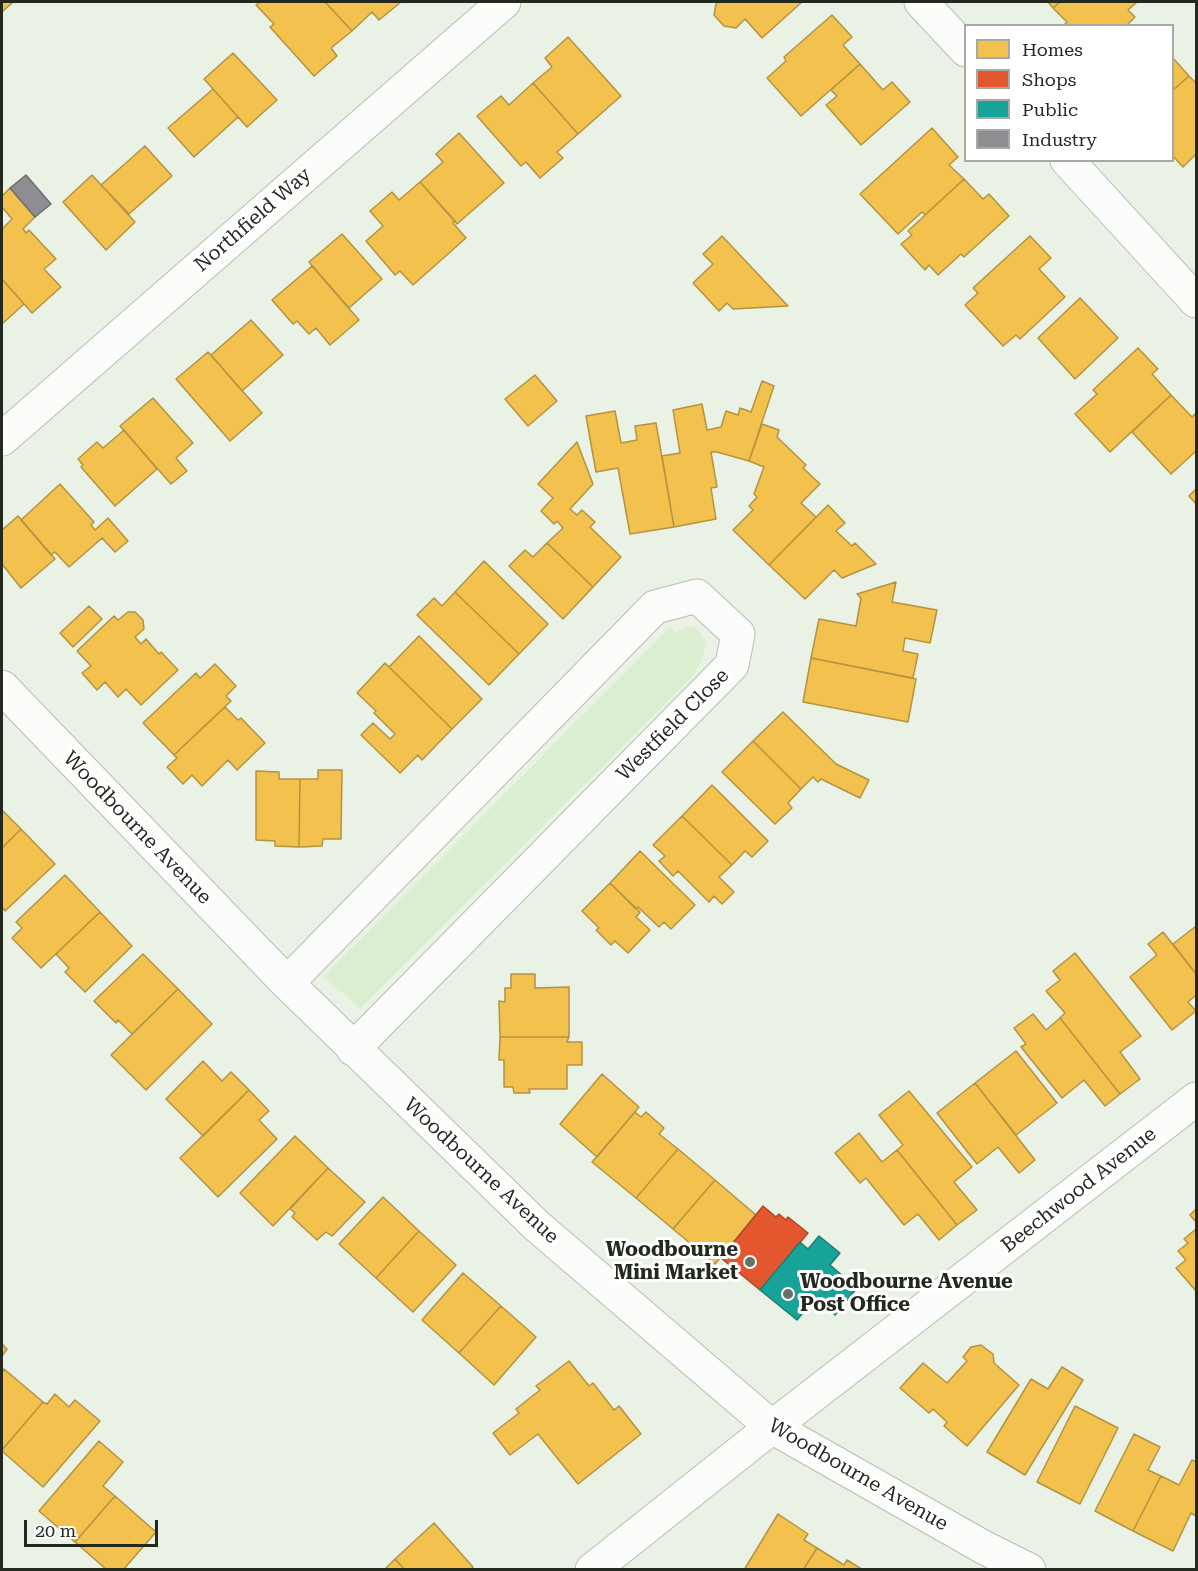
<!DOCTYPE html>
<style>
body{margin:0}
#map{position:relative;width:1198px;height:1571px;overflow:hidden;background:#eaf2e5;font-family:"Roboto Serif",serif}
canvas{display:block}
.frame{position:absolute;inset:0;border:3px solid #242920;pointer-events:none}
.legend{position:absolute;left:964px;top:24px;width:210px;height:138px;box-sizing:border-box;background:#fff;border:2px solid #a7a9a6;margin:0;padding:8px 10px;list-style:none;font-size:18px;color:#242920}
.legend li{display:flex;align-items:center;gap:12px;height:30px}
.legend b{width:30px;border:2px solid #a7a9a6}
.scale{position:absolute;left:24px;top:1520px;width:134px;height:27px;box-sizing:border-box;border:3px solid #242920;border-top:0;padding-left:8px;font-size:18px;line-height:21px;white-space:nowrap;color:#242920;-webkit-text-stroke:4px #fff;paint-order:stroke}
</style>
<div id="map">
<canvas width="1198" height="1571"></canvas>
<div class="frame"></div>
<ul class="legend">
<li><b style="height:16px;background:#f2c14e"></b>Homes</li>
<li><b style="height:16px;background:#e4572e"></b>Shops</li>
<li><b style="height:16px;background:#17a398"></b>Public</li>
<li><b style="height:16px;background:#8d8d92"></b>Industry</li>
</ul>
<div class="scale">20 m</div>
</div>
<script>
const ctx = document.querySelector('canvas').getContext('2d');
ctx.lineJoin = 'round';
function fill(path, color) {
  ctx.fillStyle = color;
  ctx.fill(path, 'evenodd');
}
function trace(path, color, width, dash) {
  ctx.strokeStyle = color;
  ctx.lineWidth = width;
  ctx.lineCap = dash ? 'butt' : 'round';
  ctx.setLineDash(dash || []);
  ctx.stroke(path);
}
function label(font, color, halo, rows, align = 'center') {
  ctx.font = font + ' "Roboto Serif",serif';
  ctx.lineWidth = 6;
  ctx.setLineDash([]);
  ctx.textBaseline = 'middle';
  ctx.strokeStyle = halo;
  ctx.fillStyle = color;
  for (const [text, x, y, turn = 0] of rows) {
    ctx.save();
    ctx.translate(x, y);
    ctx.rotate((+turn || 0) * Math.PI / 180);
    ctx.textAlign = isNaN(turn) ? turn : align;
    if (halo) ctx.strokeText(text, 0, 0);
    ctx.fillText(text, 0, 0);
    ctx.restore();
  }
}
fill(new Path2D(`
 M670,627L676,632L686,627H696L707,643L701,661L693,676L360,1009L324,976Z`), '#dceed0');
const homes = new Path2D(`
 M2,2H13L2,12Z
 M260,2H325L352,31L331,48L337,56L314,76L270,27L274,24L256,5Z
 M325,2H401L379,20L372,12L352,31Z
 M718,2H802L762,38L745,19L736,28L724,26L714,15L716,4Z
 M1048,2H1060L1053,8Z
 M1060,2H1137L1128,10L1135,17L1126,26H1063L1067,22L1053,8Z
 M832,15L852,37L843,45L860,64L801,116L767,78L786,61L784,57Z
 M568,37L621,96L578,134L533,83L552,67L545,58Z
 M233,53L277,100L247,127L204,79Z
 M1172,57L1189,76L1172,91Z
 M860,64L883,90L892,82L910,102L861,145L826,105L837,96L831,90Z
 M1189,76L1196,83V154L1183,167L1172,155V91Z
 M533,83L578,134L557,152L563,158L540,178L526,162L521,166L477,116L501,96L509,105Z
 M213,89L238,117L194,157L168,128Z
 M932,128L958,157L949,165L964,179L925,215L922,212L898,234L860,194Z
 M459,133L504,183L457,224L420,182L443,162L436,154Z
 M145,146L172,176L129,214L101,185Z
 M92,175L135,222L106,250L63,202Z
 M964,179L983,199L989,194L1009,216L964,257L961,254L938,275L929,265L925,270L901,244L912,235L908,231Z
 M420,182L455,221L453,223L466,238L413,285L400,271L395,275L366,241L383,226L370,211L392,192L399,200Z
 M10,188L35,217L23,229L26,233L29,230L56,259L44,269L61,287L32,313L2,279V229L12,219L2,207V196Z
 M342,234L382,279L349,308L309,262Z
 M722,236L788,306L733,309L727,303L719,311L693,283L713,264L703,254Z
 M1030,236L1051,258L1039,269L1065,297L1020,339L1016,335L1003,346L965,305L978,293L973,288Z
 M312,266L359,320L330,345L316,328L309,334L297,321L293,324L272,300Z
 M2,279L24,304L2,324Z
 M1080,298L1118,338L1075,379L1038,338Z
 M251,320L283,355L242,391L211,355Z
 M1138,348L1158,369L1152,374L1171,395L1110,452L1075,414L1097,394L1093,390Z
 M208,352L262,413L230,441L176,379Z
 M535,375L557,401L528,426L505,399Z
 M762,381L774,386L749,461L717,452H711L717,487L711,488L716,519L674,527L662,456L680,453L673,410L702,404L707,430L721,427L726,411L738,415L740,408L751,412Z
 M1171,395L1192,417L1196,413V451L1171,474L1132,432Z
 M153,398L193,443L176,458L187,471L171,484L120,426Z
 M615,411L621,443L637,440L635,426L656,423L674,527L630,534L618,468L596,472L586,416Z
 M762,424L779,430L777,437L806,465L803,468L820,484L801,503L816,517L769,565L733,530L753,510L749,506L757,497L754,494L764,467L749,461Z
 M124,430L157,469L115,506L81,467L83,465L78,459L97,442L103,448Z
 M577,442L593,484L570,509L577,515L582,510L595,522L590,527L621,557L593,587L547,543L563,528L557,521L554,524L541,511L553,498L538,484Z
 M60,484L94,522L91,525L95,530L108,518L128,541L115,552L102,538L69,567L55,552L51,555L21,520Z
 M1196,489V504L1189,496Z
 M828,505L845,523L836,531L852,546L855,543L876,564L842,578L834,570L805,599L769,565Z
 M18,516L55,559L21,588L2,564V530Z
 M547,543L593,587L563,619L509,566L525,550L533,557Z
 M484,561L548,624L519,654L455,592Z
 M896,582L892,602L937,610L930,643L905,638L903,651L918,654L913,678L811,658L819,619L856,626L861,598L857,594Z
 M455,592L519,654L489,685L417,615L434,598L442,606Z
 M89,606L102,619L73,647L60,633Z
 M128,612H135L143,620L144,629L135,637L141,644L146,639L159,654L161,652L178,670L141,705L126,689L118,697L105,682L97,690L82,673L91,666L77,651L114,616L118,620Z
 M419,636L482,699L452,729L389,667Z
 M811,658L916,679L908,722L803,702Z
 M385,663L452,729L422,760L418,755L400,773L361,735L373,723L390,739L395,734L374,713L376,711L357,693Z
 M215,664L236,686L226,696L231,701L174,755L143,723L196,673L200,678Z
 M225,707L238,720L241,718L265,743L237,770L228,760L202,786L192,775L183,784L167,767L177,758L174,755Z
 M783,712L836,764L869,780L860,798L821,779L818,782L813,777L801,789L753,741Z
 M753,741L801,789L788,803L792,808L775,824L722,772Z
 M318,770H342L341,839H323L322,846L299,847L300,779H318Z
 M256,771L279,772V779H300L299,847L275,846V841L256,840Z
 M712,785L768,841L752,857L745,851L732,865L682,816Z
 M2,810L21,829L2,848Z
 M682,816L732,865L719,877L734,892L722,904L714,896L709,902L678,871L673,876L659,861L665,856L653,845Z
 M21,829L55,864L5,911L2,907V848Z
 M640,851L695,905L671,929L664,922L659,927L638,907L636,909L610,883Z
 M65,875L100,912L41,968L12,938L22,928L16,922Z
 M610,883L640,912L636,917L650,930L628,953L615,941L611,945L596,930L599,928L582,911Z
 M100,912L132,946L85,992L65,972L69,968L56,954Z
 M1196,926V974L1173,944Z
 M1163,932L1196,974V995L1188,1002L1196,1011L1172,1030L1130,977L1157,955L1148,944Z
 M1075,953L1141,1036L1120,1052L1140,1079L1120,1094L1060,1018L1065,1013L1046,991L1060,980L1053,971Z
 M143,954L178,989L132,1034L118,1020L116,1023L94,1001Z
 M511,974H535V988L569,987V1037H500L499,1001L505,1002V988H511Z
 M178,989L212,1024L146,1090L111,1055Z
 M1033,1014L1046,1030L1060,1018L1120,1094L1105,1106L1084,1080L1062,1098L1021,1047L1026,1044L1014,1028Z
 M500,1037H569L567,1042H582V1065H567V1089H529L530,1093H514L513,1087H504V1060H499Z
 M1016,1051L1057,1103L1016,1135L975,1083Z
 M203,1061L222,1081L231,1072L249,1090L203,1136L166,1099Z
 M602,1074L639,1107L597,1157L560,1124Z
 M975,1083L1035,1160L1019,1173L998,1147L977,1164L937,1113Z
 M249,1090L269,1111L259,1120L277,1139L218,1197L180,1158Z
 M909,1091L972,1167L954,1182L977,1210L957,1225L897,1150L903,1145L879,1115Z
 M635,1112L641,1117L646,1112L664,1128L659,1134L678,1149L636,1198L592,1162Z
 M859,1133L882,1162L897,1150L957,1225L939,1240L918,1214L904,1225L866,1178L860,1183L835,1153Z
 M295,1136L328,1168L273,1226L240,1193Z
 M678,1149L715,1180L673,1229L636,1198Z
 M328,1168L365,1202L332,1236L326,1232L317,1240L292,1217L295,1213L290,1209Z
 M715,1180L756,1215L715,1264L673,1229Z
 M383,1197L419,1231L376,1278L339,1244Z
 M1196,1209V1222L1190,1215Z
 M1196,1229V1291L1176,1268L1186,1260L1178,1251L1188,1243L1184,1239Z
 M419,1231L456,1265L413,1312L376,1278Z
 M463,1273L501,1306L459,1353L422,1320Z
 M501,1306L536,1337L494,1385L459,1353Z
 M2,1344L7,1349L2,1356Z
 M981,1345L993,1354L994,1363L1019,1385L967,1446L944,1426L947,1422L933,1409L929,1413L900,1388L923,1363L947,1383L967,1361L963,1357L971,1347Z
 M569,1361L589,1386L593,1383L614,1410L619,1406L641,1434L578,1484L538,1434L510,1455L493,1433L519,1413L516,1409L540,1390L536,1386Z
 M1062,1367L1083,1380L1025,1475L987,1452L1031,1379L1048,1389Z
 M4,1369L43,1402L2,1450V1373Z
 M55,1394L69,1407L75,1400L100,1421L43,1487L2,1451V1450L43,1402L47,1404Z
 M1075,1406L1118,1428L1080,1504L1037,1482Z
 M1134,1434L1160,1447L1148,1470L1161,1476L1133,1531L1095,1511Z
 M99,1441L123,1462L103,1486L115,1496L75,1542L39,1511Z
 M1192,1460L1196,1462V1516L1191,1513L1173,1551L1133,1531L1161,1476L1179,1485Z
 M115,1496L156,1532L123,1570H107L75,1542Z
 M778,1514L808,1534L804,1540L817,1548L803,1570H744Z
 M434,1523L473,1567L470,1570H405L395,1559Z
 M817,1548L844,1565L847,1560L863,1570H803Z
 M395,1559L405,1570H384Z`);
fill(homes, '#f2c14e');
trace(homes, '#b49340', 1.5);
const shops = new Path2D(`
 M763,1206L776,1217L779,1214L786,1220L788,1217L808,1233L760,1290L721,1258Z`);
fill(shops, '#e4572e');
trace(shops, '#aa492a', 1.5);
const public = new Path2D(`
 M819,1236L840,1253L830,1265L857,1288L835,1315L815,1298L797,1320L760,1290L800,1242L808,1249Z`);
fill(public, '#17a398');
trace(public, '#1b7e74', 1.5);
const industry = new Path2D(`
 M26,175L51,204L35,217L10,188Z`);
fill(industry, '#8d8d92');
trace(industry, '#6e6f70', 1.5);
const minor = new Path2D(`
 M921,2L966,50
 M1067,160L1196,301
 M2,439L504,2
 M2,687L287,983L537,1226L772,1427L983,1547L1029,1570
 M287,983L655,607L697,596L738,634L732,665L353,1049
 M592,1570L772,1427L1196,1099`);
trace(minor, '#b7bdb4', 35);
trace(minor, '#fcfdfb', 33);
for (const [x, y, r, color] of [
 [750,1262,6,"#696f65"],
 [788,1294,6,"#696f65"]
]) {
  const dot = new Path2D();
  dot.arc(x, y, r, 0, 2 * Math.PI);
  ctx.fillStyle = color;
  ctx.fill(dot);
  trace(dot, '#fff', 2);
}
label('20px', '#242920', '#fff', [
 ["Northfield Way",253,220,-41],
 ["Westfield Close",673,725,-45],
 ["Woodbourne Avenue",137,828,46],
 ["Woodbourne Avenue",481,1171,43],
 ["Beechwood Avenue",1079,1190,-38],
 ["Woodbourne Avenue",858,1475,30]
]);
label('bold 20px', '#242920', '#fff', [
 ["Woodbourne",738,1250],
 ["Mini Market",738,1273],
 ["Woodbourne Avenue",800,1282,"left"],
 ["Post Office",800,1305,"left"]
], 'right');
</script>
